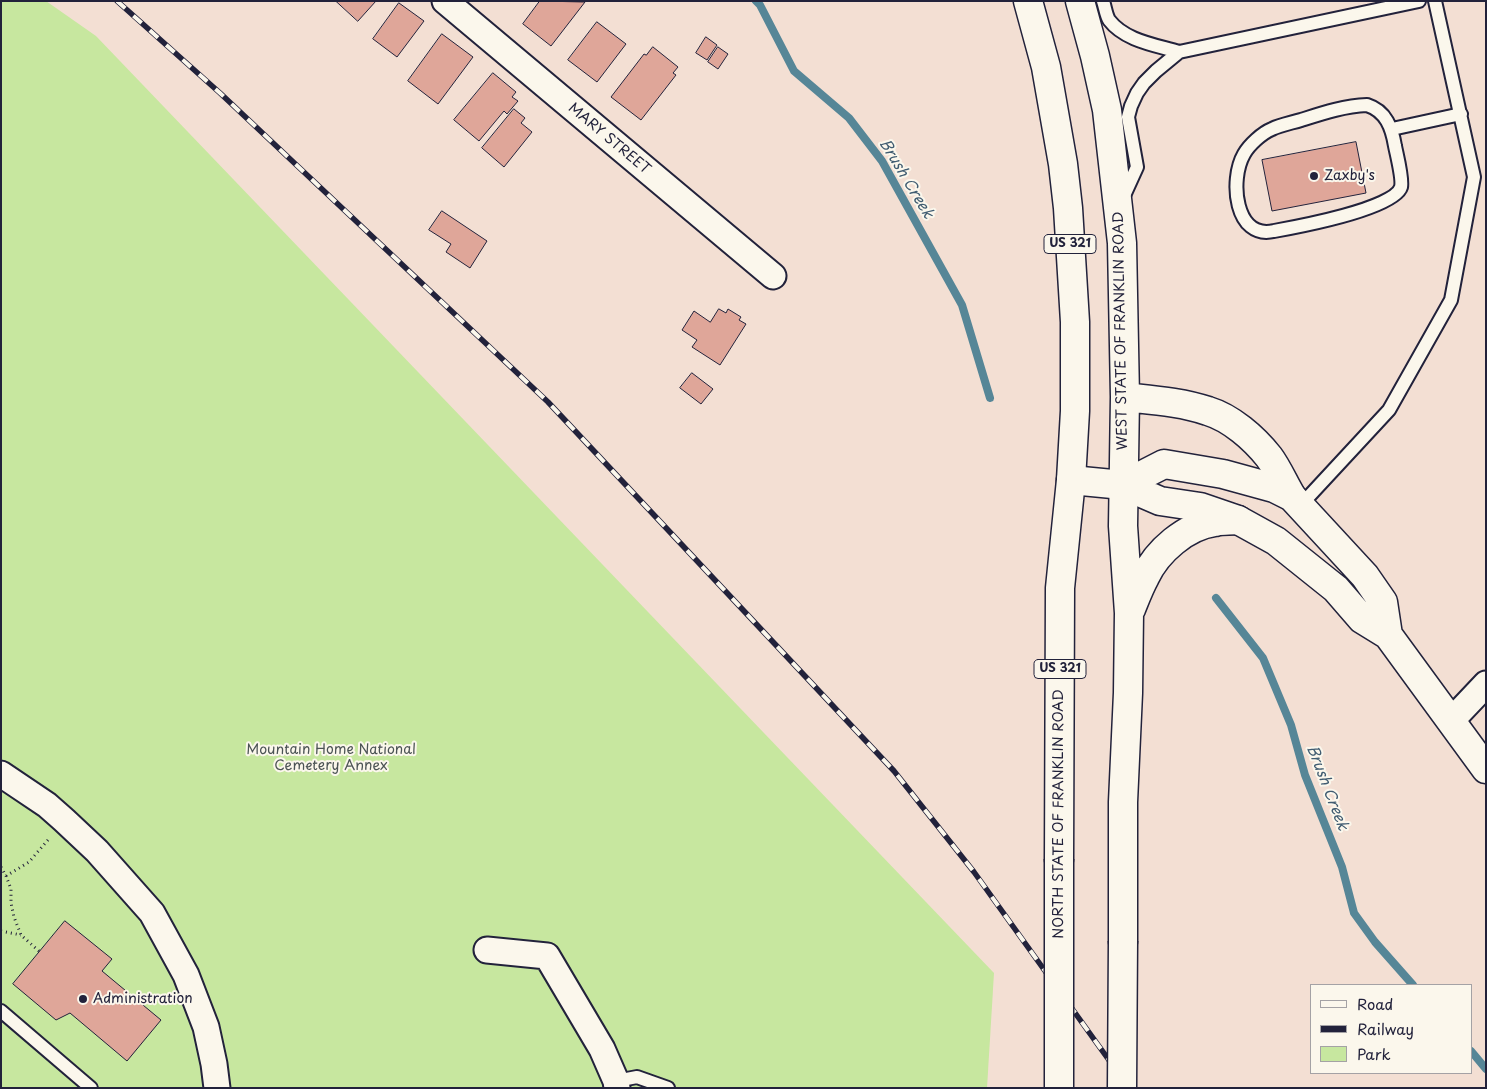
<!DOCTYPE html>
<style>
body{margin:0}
#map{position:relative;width:1487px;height:1089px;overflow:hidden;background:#f3dfd3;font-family:"Playpen Sans",sans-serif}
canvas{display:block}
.frame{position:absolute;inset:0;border:2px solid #22223b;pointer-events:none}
.legend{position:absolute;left:1310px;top:984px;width:162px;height:90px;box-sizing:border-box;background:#fbf7ec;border:1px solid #a4a2a5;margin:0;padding:6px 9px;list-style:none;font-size:15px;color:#22223b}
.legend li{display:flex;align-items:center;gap:10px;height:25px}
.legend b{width:25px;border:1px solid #a4a2a5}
</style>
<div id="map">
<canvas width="1487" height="1089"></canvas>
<div class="frame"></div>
<ul class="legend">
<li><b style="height:6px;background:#fbf7ec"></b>Road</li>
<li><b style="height:6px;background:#22223b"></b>Railway</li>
<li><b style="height:14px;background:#c7e79f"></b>Park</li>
</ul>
</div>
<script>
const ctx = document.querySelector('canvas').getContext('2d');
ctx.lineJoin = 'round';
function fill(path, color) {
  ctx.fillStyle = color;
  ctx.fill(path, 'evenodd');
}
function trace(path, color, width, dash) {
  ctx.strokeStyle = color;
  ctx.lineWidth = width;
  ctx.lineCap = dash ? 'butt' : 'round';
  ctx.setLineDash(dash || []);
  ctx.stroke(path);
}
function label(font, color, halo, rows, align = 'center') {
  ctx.font = font + ' "Playpen Sans",sans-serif';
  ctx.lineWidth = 4;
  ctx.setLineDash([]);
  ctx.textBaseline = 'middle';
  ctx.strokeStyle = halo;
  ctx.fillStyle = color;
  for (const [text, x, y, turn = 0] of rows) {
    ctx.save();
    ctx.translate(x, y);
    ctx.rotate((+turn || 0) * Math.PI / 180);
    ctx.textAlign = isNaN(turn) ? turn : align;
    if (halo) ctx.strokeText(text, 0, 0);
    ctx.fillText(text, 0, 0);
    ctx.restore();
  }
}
fill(new Path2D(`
 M1,1H46L96,36L994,973L987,1088H1Z`), '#c7e79f');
trace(new Path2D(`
 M756,1L760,5L794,71L849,118L882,161L962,305L990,398
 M1216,598L1263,658L1291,725L1305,775L1342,867L1354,913L1375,942L1413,985
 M1471,1051L1486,1069`), '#568697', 8);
const building = new Path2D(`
 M336,1H376L358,21Z
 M540,1L585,2L551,46L523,24Z
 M399,3L424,21L397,57L373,39Z
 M597,22L626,44L597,82L568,60Z
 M442,34L473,57L438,104L408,81Z
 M706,37L717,45L707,60L696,53Z
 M653,47L678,67L673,73L676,75L641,120L611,97L644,54L646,55Z
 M718,47L728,54L718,69L708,62Z
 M493,73L516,92L512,97L518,101L507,114L504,111L479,141L454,120Z
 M514,109L525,118L521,123L532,132L504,167L482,148Z
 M1356,142L1366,193L1272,211L1262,160Z
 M442,211L487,241L470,268L446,252L451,244L429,230Z
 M719,309L726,313L728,309L741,317L739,320L746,324L720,365L692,347L697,340L682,330L694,311L710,322Z
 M692,373L713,389L701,404L680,388Z
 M65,921L112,959L102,971L161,1020L127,1061L70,1013L56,1020L13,984Z`);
fill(building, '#dfa699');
trace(building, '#22223b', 1);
const service = new Path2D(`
 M1103,1C1105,7 1106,15 1109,20C1125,41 1156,45 1179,52
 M1367,105C1386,111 1392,128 1395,146C1397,156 1403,179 1401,187C1395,209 1296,227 1274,231C1235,240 1229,180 1244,154C1249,145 1262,133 1272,129C1280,125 1291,123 1301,120C1323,113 1344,106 1367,105Z
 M1392,129L1461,114
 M1122,200L1137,167L1128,117L1131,106L1137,93L1144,83L1156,71L1179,52L1419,1
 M1300,506L1389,410L1451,300L1474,177L1435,1
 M1,1011L91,1088
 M616,1081L637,1077L668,1088`);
const minor = new Path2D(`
 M445,1L773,276
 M1451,721L1486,684
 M1,774L47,805L64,820L97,851L152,913L186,975L206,1027L214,1064L217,1088
 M487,950L547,956L602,1049L616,1081L617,1088`);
const secondary = new Path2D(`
 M1071,480L1123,485L1160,501L1200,507L1238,520L1276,541L1336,589L1362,619L1388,635L1486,769
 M1123,485L1164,464L1223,474L1274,488L1292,497L1365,576L1383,602L1388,635`);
const trunk = new Path2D(`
 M1028,1L1046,67L1063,164L1068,208L1075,322V411L1071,480L1060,588L1059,859
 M1080,1L1095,56L1107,110L1122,243L1125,397L1123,526L1129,613L1128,693L1123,802V941
 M1125,397C1152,400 1182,402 1208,411C1231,418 1254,438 1269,457C1278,469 1284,484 1292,497
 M1131,609C1135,599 1139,588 1145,577C1157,551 1186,526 1215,522C1222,520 1231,521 1238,520`);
trace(service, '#22223b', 16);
trace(minor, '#22223b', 29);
trace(secondary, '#22223b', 31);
trace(trunk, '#22223b', 31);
trace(new Path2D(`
 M1,867L6,876L11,889V903L14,917L21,935L40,952
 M6,876L29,862L48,840
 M1,931L21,935`), '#22223b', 3, [1, 4]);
trace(service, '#fbf7ec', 12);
trace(minor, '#fbf7ec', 25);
trace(secondary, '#fbf7ec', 28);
trace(trunk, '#fbf7ec', 28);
const rail = new Path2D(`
 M117,1L220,93L548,402L894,771L974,872L1129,1088`);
trace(rail, '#22223b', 5.5);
trace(rail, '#fbf7ec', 4, [11]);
const trunkBridge = new Path2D(`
 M1059,1088V859
 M1122,1088L1123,941`);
trace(trunkBridge, '#22223b', 31, []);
trace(trunkBridge, '#fbf7ec', 28);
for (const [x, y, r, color] of [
 [1314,176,5,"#22223b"],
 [83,999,5,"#22223b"]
]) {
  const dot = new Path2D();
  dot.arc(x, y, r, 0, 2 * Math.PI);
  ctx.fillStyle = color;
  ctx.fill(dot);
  trace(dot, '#fbf7ec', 2);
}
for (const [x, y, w] of [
 [1070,244,52],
 [1060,669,52]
]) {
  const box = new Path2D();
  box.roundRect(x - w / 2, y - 9.5, w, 19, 4);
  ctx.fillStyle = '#fbf7ec';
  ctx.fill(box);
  trace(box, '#22223b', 1);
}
label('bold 12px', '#22223b', null, [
 ["US 321",1070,244],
 ["US 321",1060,669]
]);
label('14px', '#22223b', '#fbf7ec', [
 ["MARY STREET",609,139,40],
 ["WEST STATE OF FRANKLIN ROAD",1121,331,-91],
 ["NORTH STATE OF FRANKLIN ROAD",1059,814,-90]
]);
label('14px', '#22223b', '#fbf7ec', [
 ["Zaxby's",1324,176],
 ["Administration",93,999]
], 'left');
label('14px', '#4b5354', '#fbf7ec', [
 ["Mountain Home National",331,750],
 ["Cemetery Annex",331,766]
]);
label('italic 15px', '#405c71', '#fbf7ec', [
 ["Brush Creek",906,179,59],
 ["Brush Creek",1327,788,69]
]);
</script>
